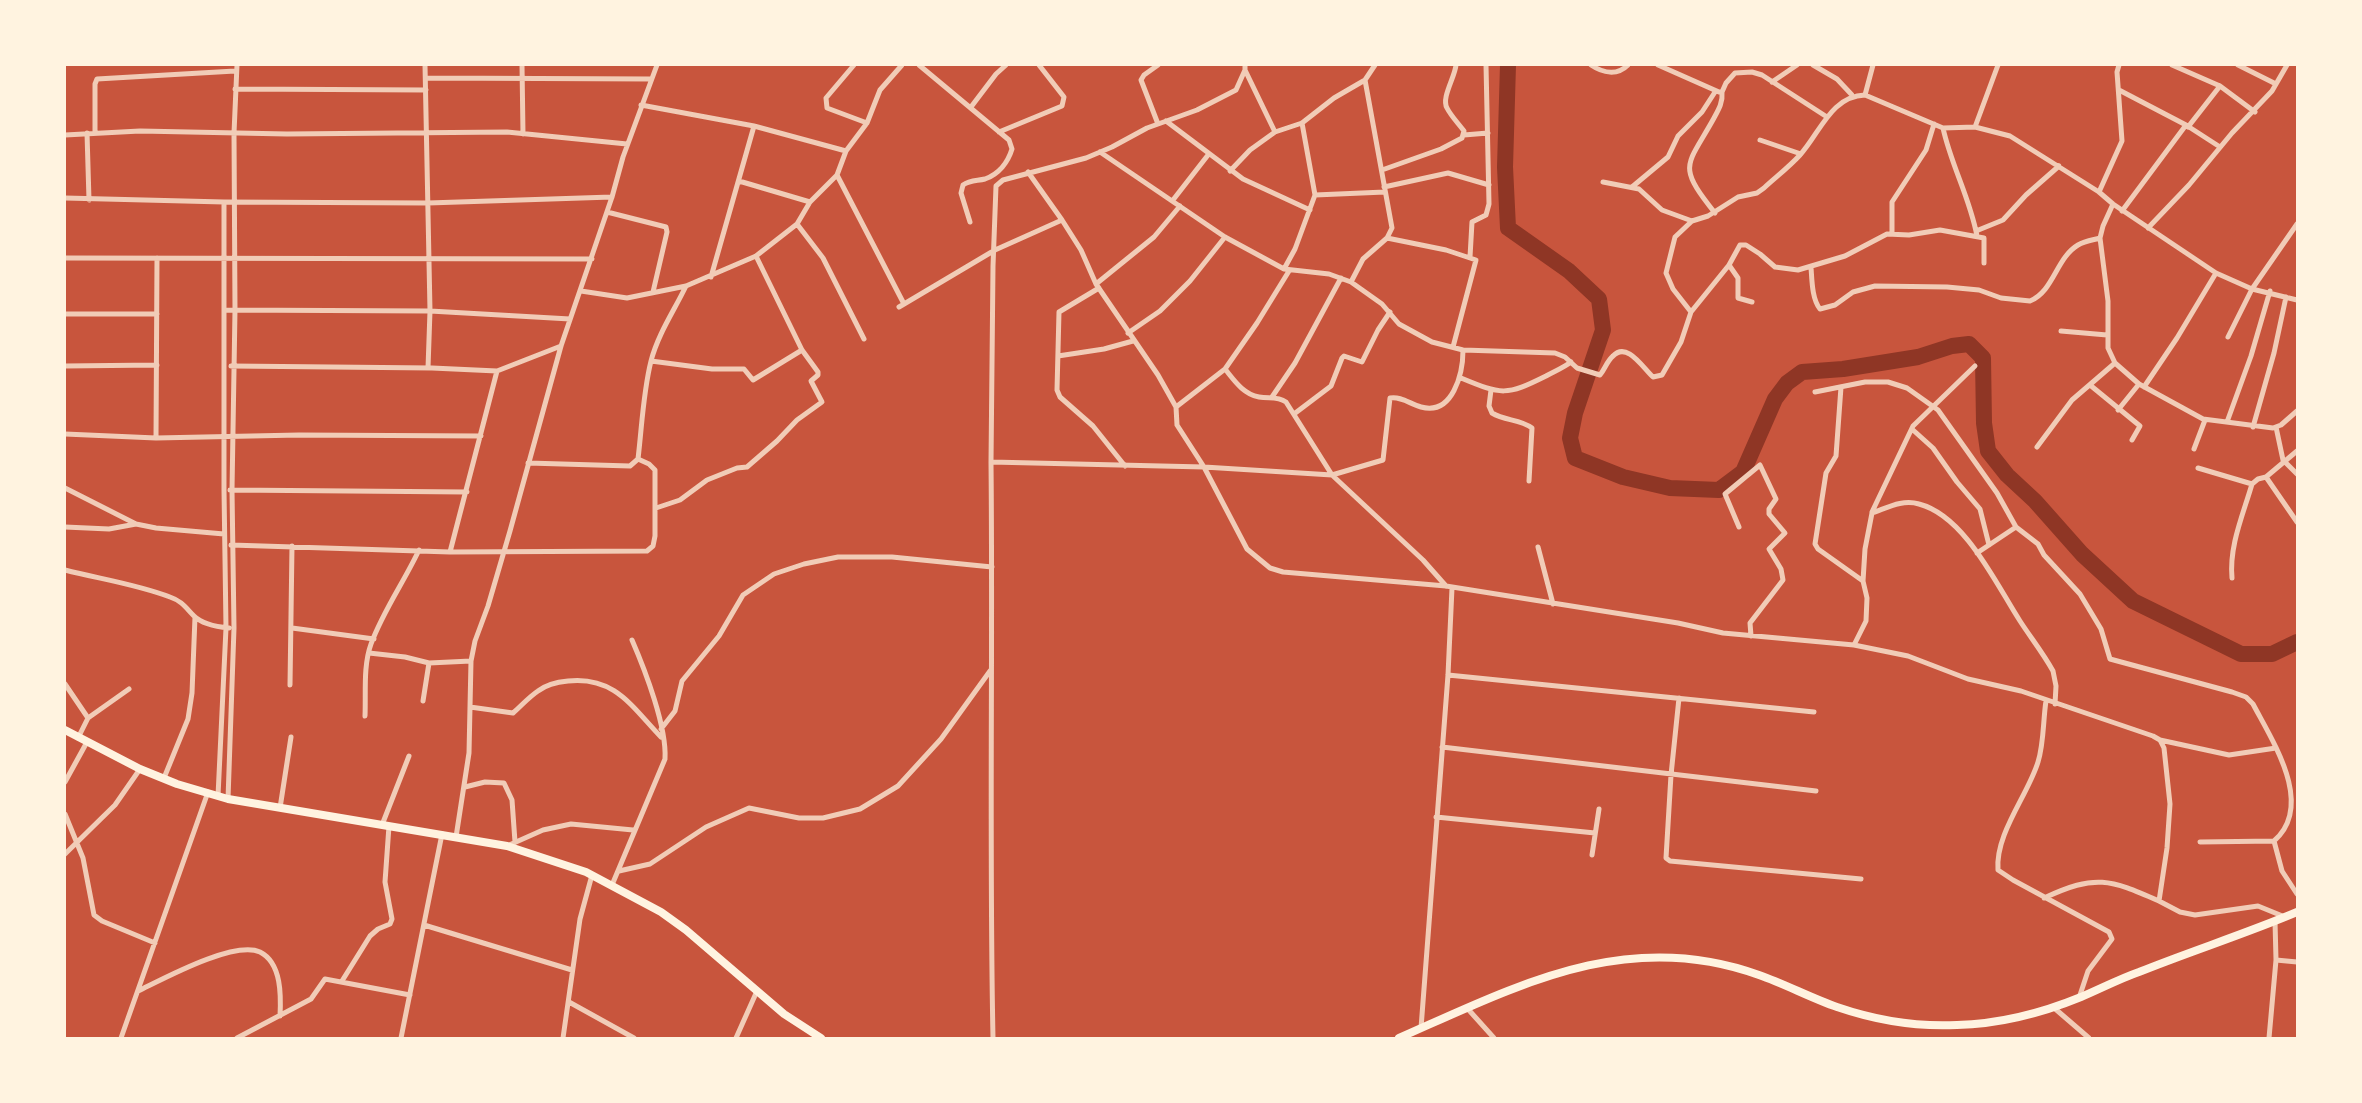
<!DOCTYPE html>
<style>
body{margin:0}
#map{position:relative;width:2362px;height:1103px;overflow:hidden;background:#c8553d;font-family:"Archivo Narrow",sans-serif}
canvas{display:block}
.frame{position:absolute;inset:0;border:66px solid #fff3e0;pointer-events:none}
</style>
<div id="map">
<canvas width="2362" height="1103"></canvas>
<div class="frame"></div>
</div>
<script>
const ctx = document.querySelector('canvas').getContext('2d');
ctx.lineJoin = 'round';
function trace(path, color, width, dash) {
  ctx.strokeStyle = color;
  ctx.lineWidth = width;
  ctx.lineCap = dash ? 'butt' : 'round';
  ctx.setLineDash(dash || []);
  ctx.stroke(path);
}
trace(new Path2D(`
 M1508,65L1505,167L1508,228L1569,271L1599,299L1603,330L1575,413L1570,438L1575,458L1623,477L1670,488L1719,490L1743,472L1775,399L1787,383L1802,372L1843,369L1918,357L1952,346L1969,344L1983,358L1984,423L1988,451L2007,475L2035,501L2082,554L2133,601L2241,654H2272L2297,642`), '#8f3625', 16);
trace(new Path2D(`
 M425,65L430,311L428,368
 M522,65L523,134
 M854,65L826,98L827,108L867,123
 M919,65L1009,140L1012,149C1008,162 999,174 985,179C977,181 970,180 963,185L961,193L970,222
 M1591,65C1603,73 1617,76 1628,65
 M1658,65L1719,92H1722L1726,83L1735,73L1752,72L1762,75L1827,117
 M1813,65L1837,79L1852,95
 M1873,65L1865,95L1943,128L1975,127
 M1998,65L1975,127L2010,136L2099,192L2113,204L2216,273L2252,289L2297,300
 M2172,65L2220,86L2255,112
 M2238,65L2276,84
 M1245,70L1275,132
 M426,78L651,79
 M1772,82L1797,65
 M235,89L426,90
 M2119,90L2186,125L2220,147
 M641,105L754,126L846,151
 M971,107L996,74L1006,65
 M1166,121L1243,179L1310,210
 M1158,124L1141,80L1144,75L1158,65
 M2188,127L2220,86
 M1943,128C1951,165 1970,198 1977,236
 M95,132V84L97,79L235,71
 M999,132L1062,106L1064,97L1039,65
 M87,133L89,200
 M65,135L140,131L287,134L507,132L627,144
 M1464,135L1488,133
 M1760,140L1801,154
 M1100,152L1225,237L1284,269L1329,274L1351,282L1382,304L1399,324L1432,342L1463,350L1555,353L1565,357L1577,368L1600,375C1605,369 1607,361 1613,356C1627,341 1643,368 1653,377L1662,375L1681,342L1691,312L1729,265L1740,245H1746L1760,254L1775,267L1798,270L1845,256L1887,234L1909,235L1940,230L1984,238V263
 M1382,170L1441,149L1462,138L1464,131C1458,123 1451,116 1447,108C1441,98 1455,77 1456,65
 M1230,171L1250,150L1275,132L1302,123L1334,98L1365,80L1375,65
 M1028,172L1062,220L1081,250L1096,284L1158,375L1176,407
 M837,175L904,304
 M739,181L810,202
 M1603,182L1639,189L1662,210L1692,221L1708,216L1738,197L1757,193L1764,188C1776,177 1789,167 1800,155C1820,133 1831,96 1865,95
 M1384,187L1448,173L1489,185
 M1632,187L1668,157L1678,136L1702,112L1715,92
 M2099,192L2122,141L2117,72L2119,65
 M1315,195L1385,192
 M65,198L224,202L428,203L612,197
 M1173,200L1208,155
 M2113,204L2103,226L2100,238L2108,301V348L2115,363L2139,384L2203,419L2273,428L2281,425L2297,411
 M2122,211L2186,125
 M607,212L666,227L667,232L653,292
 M1715,213C1676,164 1687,167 1714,118C1719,109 1723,102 1722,92
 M797,224L823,258L864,339
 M2148,228L2189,185L2232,133L2272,91L2287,65
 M1976,231L2003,220L2026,195L2059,166
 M1892,234V202L1926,150L1934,124
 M1387,238L1446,250L1476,260L1453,347
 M1470,257L1472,222L1486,215L1489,204L1486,65
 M65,258L592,259
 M1729,265L1738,278V298L1752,302
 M1811,267C1812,281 1812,299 1820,309L1835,305L1853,292L1875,286L1947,287L1979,290L2001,298L2030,301C2054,291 2056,258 2078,245C2085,241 2093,240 2100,238
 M1284,269L1295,249L1315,195L1302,123
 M1289,271L1257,323L1225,369L1176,407L1177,425L1204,467L1247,549L1270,568L1283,572L1446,586L1678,623L1723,633L1854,645L1908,656L1968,679L2021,691L2153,736L2160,740L2164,748L2170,804L2167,848L2159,901L2180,912L2195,915L2258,906L2285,917
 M711,277L754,126
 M1351,282L1363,259L1387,238L1392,228L1365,80
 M1096,284L1154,237L1180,206
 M1099,288L1059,312L1057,390L1060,397L1093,426L1125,466
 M581,291L627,298L686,286L756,256L797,224L810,202L837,175L846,151L867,123L880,90L902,65
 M899,307L995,250L1062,220
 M225,310L430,311L570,319
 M1691,312L1673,289L1666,273L1675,237L1692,221
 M65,314H157
 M2061,331L2107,335
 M1128,333L1160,311L1190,281L1225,237
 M2228,337L2252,289L2297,224
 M1058,356L1104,349L1133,341
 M651,361L712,369H744L753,380L802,350
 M65,366L157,365
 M231,366L432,368L497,371L561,346
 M1225,369C1234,380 1243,394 1259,397C1269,399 1277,396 1286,402L1332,475L1423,560L1446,586
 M1461,378C1502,395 1506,396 1546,376C1555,371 1563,368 1571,362
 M2090,385L2140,426L2132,440
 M1841,387L1836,456L1826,473L1815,544L1818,549L1863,581
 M2144,387L2177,338L2216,273
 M1491,390L1489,406L1492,413C1505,421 1520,419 1532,428L1529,481
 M1815,392L1865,382H1888L1907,388L1938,410L1997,493L2016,527L2038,544L2044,555L2080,594L2101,629L2110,659L2232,692L2246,697L2253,704C2273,742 2315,805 2274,841L2200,842
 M1272,397L1295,363L1341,278
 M2118,410L2139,384
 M1294,414L1331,386L1342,358L1344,356L1362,362L1378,330L1390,312
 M2227,422L2251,356L2270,291
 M2253,427L2274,353L2286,297
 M2276,427L2283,460L2297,474
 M1913,430L1933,448L1957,482L1980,509L1989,545
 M65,434L156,438L299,435L481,436
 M156,438L157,258
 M2037,447L2072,400L2115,363
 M2194,449L2205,420
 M991,462L993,266L996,186L1003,180L1086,158L1112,147L1147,128L1197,110L1236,90L1245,70V65
 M528,463L630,466L638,459C642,426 643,393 651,361C658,334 674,311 686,286
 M2198,468L2252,484
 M2266,477L2297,522
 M65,488L136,524L156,528L224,534
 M230,490L467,492
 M656,508L680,500L707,480L737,468L747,467L777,441L797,420L822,402L811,381L818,375V372L802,350L756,256
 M1872,512L1913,426L1975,366
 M65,527L109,529L136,524
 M1739,527L1725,494L1760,465L1776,499L1769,509V514L1785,533L1769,549L1781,569L1783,580L1750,623L1751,636
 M231,545L450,552L647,551L653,546L655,536V470L649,464L638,459
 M1538,547L1553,604
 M450,552L497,371
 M1977,553L2016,527
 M65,570C100,579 136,584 170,597C182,601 186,608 194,616C203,625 218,627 229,628
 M2232,578C2229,546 2243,515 2252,484L2258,479L2266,477L2297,451
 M292,628L374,639
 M1854,645L1866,621L1867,598L1863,581L1865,549L1872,513C1887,508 1902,499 1919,504C1965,516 1996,584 2020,621C2031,638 2043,653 2053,671L2056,686L2055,704
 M369,653L405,657L429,663L471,661
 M1448,675L1814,712
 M65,684L88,718L78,738
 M290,685L292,546
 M1679,698L1671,775L1666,858L1670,861L1861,879
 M423,701L429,663
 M2046,701C2043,720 2044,743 2038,762C2028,795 1995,834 1998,870L2013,880L2109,932L2112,939L2088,971L2079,998
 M470,707L513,713C521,706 529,697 538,691C547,684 557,682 568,681C615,676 632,707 661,737
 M365,716C366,693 363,666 371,644C383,611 404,582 419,550
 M88,718L129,689
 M661,729L675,711L682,681L719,636L743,595L774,574L804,564L838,557H892L992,567
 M2160,740L2229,755L2276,748
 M1442,747L1816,791
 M164,778L188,719L192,693L195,617
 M65,782L87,742
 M465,787L485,782L504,783L512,800L515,842
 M218,796L226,628L224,490V202
 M228,799L234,628L232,490L235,310L234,133L237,65
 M280,808L291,737
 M65,814L83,858L94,915L102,921L155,943
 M1436,817L1595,833
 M382,825L409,756
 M456,837L469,753L471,661L475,641L488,606L510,531L561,346L612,197L623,157L657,65
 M2274,841L2282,871L2297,894
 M507,846L543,830L571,824L633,830
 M65,854L115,805L140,769
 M1592,855L1599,809
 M619,871L650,864L706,827L749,808L799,818H823L860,809L898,786L941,739L990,671
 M612,885L665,759C667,727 645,670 632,640
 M2044,898C2096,874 2109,879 2159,901
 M424,925L572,970
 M2276,960L2297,962
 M342,981L370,936L378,929L390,924L392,919L385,882L389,826
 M138,991C163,979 234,940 260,952C282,963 281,997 280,1016
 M569,1002L634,1038
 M2053,1007L2089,1038
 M1467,1008L1494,1038
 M1421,1028L1448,675L1452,588
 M121,1038L208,792
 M237,1038L311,999L325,979L410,995
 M401,1038L442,834
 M563,1038L580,919L592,875
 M736,1038L757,991
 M993,1038C989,846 993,654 991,462L1204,467L1332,475L1383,460L1390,398C1401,396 1410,404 1421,407C1453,416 1463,373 1463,350
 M2269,1038L2276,960L2275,921`), '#f1ccb7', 5);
trace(new Path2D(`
 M65,730L140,769L177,784L228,799L507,846L586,872L661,912L686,930L784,1014L821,1038
 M1399,1038C1517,986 1627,927 1759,975C1785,984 1811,998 1837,1007C1875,1020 1917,1027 1957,1025C1998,1024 2042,1013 2081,997C2100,989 2119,979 2139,972C2191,951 2245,934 2297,912`), '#fff3e0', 8);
</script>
